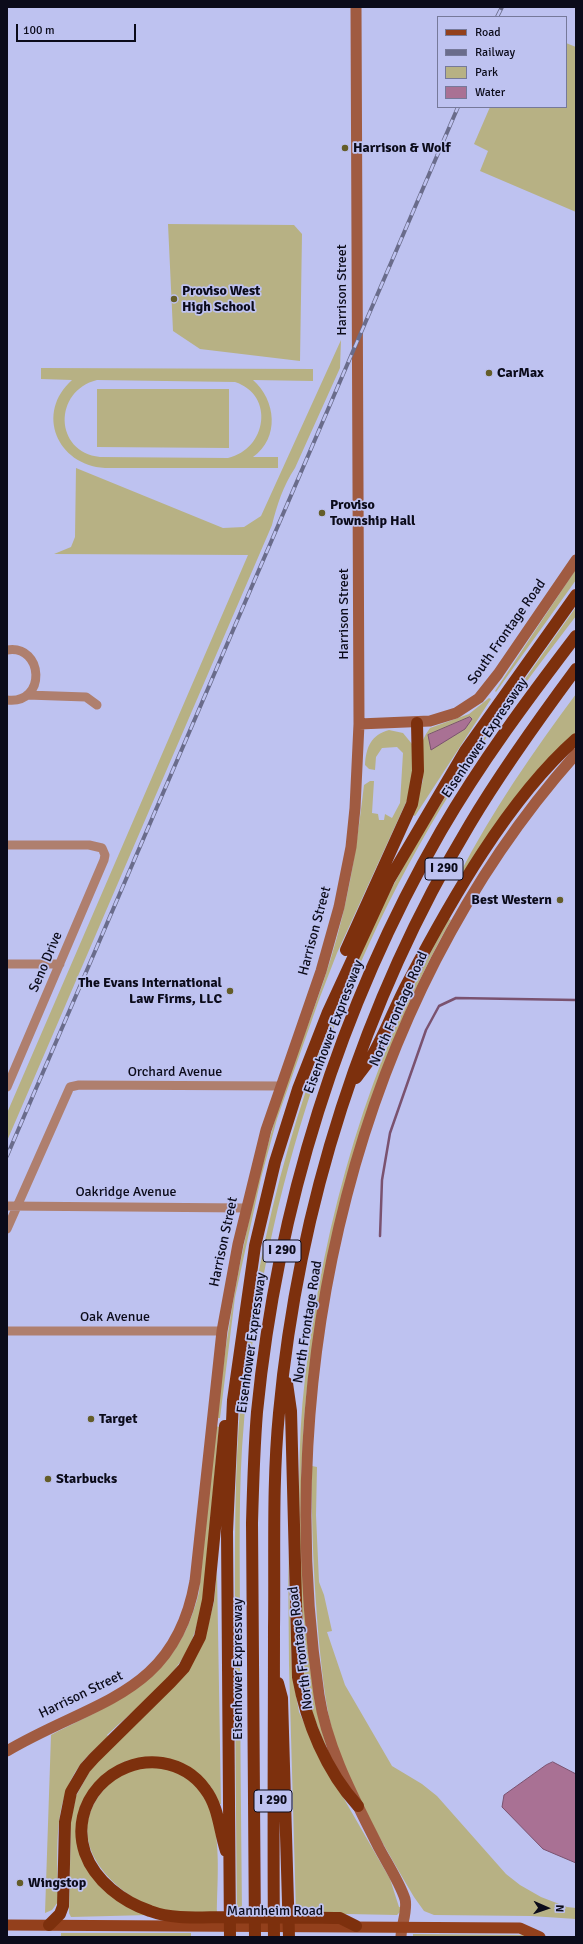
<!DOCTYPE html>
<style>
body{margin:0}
#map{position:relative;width:583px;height:1944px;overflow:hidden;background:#bec2f0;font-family:Signika,sans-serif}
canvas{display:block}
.frame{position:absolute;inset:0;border:8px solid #0b0b1a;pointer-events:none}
.legend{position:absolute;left:437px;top:16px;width:130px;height:92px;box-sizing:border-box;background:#bec2f0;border:1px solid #76799a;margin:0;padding:5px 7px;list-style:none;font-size:12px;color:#0b0b1a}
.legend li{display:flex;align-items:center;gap:8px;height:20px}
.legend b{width:20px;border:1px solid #76799a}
.north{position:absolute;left:527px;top:1888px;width:40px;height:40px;-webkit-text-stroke:3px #bec2f0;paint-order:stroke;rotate:92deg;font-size:11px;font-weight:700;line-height:16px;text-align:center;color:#0b0b1a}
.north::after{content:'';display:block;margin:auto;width:14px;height:18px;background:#0b0b1a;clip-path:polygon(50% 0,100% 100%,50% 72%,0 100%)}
.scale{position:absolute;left:16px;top:24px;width:120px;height:18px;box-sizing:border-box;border:2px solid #0b0b1a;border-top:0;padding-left:5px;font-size:12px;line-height:14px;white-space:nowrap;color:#0b0b1a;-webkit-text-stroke:3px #bec2f0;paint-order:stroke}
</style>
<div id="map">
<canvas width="583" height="1944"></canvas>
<div class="frame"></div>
<ul class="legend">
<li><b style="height:5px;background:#93401c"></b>Road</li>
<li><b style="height:5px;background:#6a6c8b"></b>Railway</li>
<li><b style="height:11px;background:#b7b184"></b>Park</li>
<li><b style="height:11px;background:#a97194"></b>Water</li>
</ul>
<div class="north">N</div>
<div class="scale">100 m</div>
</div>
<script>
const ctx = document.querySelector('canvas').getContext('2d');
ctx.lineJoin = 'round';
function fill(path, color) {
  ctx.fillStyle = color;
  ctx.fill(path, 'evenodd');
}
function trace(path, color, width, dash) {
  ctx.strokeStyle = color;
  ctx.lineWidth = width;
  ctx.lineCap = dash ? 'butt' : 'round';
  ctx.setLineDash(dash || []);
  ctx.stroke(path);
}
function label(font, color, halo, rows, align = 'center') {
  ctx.font = font + ' Signika,sans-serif';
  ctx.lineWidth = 3.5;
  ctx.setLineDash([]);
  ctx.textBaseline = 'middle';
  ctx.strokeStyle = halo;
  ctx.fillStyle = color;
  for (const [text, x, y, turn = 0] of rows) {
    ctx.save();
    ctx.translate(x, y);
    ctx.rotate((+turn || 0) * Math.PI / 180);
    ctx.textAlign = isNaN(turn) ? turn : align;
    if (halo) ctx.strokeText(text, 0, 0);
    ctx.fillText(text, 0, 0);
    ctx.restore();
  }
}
fill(new Path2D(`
 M566,43L576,47V212L480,171L488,151L474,144L490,107H566Z
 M168,224L294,225L302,234L300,361L200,349L173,331Z
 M341,340L340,368L295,468C283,486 277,505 272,525L7,1141V1113L248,555L54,554L71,547L75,537L76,468L223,528L244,527L261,516Z
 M41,368L313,369V381L253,380C276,400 280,438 253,457H278V468H105C57,465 35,413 72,380L41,379ZM97,380L235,382C275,395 267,449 228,458L100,457C54,452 53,391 97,380Z
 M97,389H229V448L97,447Z
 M576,569V580L496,692L495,691Z
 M576,607V616C537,667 498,719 463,773C339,963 262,1196 244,1422C238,1488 240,1555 240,1622C240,1719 241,1816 242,1913H237C236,1817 235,1722 235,1627C235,1550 234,1474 241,1397C257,1229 305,1062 380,911C435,802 506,706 576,607Z
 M576,694V732L568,741L463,877L459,875C492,811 533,752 576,694Z
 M489,698L491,699L415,816L413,815L423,780V740L426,734L430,728L469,714Z
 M389,730L403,733L412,744L414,762L408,798L337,953L320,997L277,1119L261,1178L235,1297L220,1418H217C228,1315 247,1213 277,1113C295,1054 321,997 337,937C351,887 358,836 364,785L370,781H374L372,813L378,814L379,820H384L385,814L392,818L400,803L403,753L397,747L382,748L376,757L375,770L369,769L365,765C366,747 371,735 389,730Z
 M449,919L451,920C393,1022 356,1134 332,1248C326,1274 320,1299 316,1324C302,1402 299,1483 302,1563C305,1624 309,1685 326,1745H325L304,1692L300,1639C301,1638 304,1634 304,1632C306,1625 302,1614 301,1606C300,1598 301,1589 301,1580C299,1512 297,1445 305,1378C324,1219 369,1058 449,919Z
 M216,1426L219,1427L203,1601C199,1616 196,1631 190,1645C173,1681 136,1708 107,1735L108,1736C99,1746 88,1754 80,1765C51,1804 58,1856 58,1902L52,1910L45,1913L51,1735C124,1698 178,1679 199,1592Z
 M312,1466L317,1467L316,1515L319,1582L324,1595L332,1631L327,1632L345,1685L392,1766L422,1784L437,1796L506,1874L520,1885L541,1897L567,1907L576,1908V1919L531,1916L434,1915L424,1911L414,1897C387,1851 359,1804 340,1755C326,1718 323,1680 319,1642C314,1583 311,1526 312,1466Z
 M288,1549L292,1672L299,1712L320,1757L390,1879L399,1907H401L400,1912L397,1915L296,1913L289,1665Z
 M217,1571L221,1804H220L211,1787L144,1758L126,1761L107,1772L91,1788L84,1861L149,1915L71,1917L69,1913L71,1820L76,1796L91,1769L206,1633L214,1602Z
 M163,1767C171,1771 181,1773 188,1779C226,1807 217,1871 217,1913C191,1913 160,1914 137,1900C98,1876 69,1835 101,1793C109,1782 125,1771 138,1768C146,1767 155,1768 163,1767Z
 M61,1933H191V1937H61Z
 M413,1934L525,1935V1937H413Z`), '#b7b184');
const water = new Path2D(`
 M470,717L472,719L465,729L431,750L428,735Z
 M553,1762L576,1774V1863L543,1849L502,1807L504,1795L546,1765Z`);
fill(water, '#a97194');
trace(water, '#7a526f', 1);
trace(new Path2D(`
 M380,1236L382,1180L390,1133L426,1030L439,1006L456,998L576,1000`), '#7a526f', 2.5);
trace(new Path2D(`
 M7,650C44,644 47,705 7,700
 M27,695L86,697L97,705
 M7,845H89L102,848L105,855L104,860L7,1087
 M7,964H60
 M7,1206L245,1208
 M7,1229L70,1087L79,1085L280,1086
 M7,1331H222`), '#af7f6e', 9);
trace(new Path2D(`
 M359,724L430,721L456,713L479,698L498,674L576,560
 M7,1751C93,1700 175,1696 195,1581L222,1331L238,1244L266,1130L321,971L339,907L351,847L355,808L359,724L356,7
 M401,1937C401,1926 408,1910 405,1899C400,1883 387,1863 379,1848C355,1800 327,1749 319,1695C271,1371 355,1002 576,754`), '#a05b41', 11);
trace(new Path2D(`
 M7,1925L520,1928L540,1937`), '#93401c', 11);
trace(new Path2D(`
 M346,950L412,804L418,771L417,723
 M356,1078C361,1071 368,1063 372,1056C386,1032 395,1006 408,982C450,902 508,799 576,739
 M287,1383L291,1411L298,1677C306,1722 326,1771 358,1806
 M278,1683L282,1698L289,1937
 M226,1851C219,1830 219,1807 205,1789C195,1775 180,1766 162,1763C113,1756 68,1803 85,1853C95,1881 123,1902 150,1911C174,1920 201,1917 225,1917C264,1918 302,1917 340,1918L356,1926
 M49,1925L60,1914L63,1906L65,1822L71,1792L85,1768L94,1758L171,1682L184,1668L200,1637L208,1600L225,1426
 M230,1937L227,1532L233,1400L255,1246L275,1162L298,1089L328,1012L389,880L465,751L576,595
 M255,1937L252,1523C253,1486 254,1449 257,1412C277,1208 339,1008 441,831C481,762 528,699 576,636
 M274,1937C273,1834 274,1731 274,1628C275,1557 272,1485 279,1413C298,1207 363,1002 470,824C502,770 539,719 576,669`), '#7d300d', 12);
const rail = new Path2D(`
 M497,17L502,7
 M7,1156L458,107`);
trace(rail, '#6a6c8b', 4);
trace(rail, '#bec2f0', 2.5, [8]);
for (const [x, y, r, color] of [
 [345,148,4,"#645d29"],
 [174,299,4,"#645d29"],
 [489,373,4,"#645d29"],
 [322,513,4,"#645d29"],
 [560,900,4,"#645d29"],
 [230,991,4,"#645d29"],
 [91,1419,4,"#645d29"],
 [48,1479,4,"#645d29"],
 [20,1883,4,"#645d29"]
]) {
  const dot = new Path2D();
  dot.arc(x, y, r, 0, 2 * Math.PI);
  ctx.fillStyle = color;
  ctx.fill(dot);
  trace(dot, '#bec2f0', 1.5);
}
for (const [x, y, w] of [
 [444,869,38],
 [282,1251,38],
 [273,1801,38]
]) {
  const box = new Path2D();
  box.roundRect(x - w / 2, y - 11, w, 22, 3);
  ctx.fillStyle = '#bec2f0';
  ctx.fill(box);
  trace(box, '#0b0b1a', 1);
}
label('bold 13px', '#0b0b1a', null, [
 ["I 290",444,869],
 ["I 290",282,1251],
 ["I 290",273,1801]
]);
label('bold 14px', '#0b0b1a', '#bec2f0', [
 ["Harrison & Wolf",353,148],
 ["Proviso West",182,291],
 ["High School",182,307],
 ["CarMax",497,373],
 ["Proviso",330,505],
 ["Township Hall",330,521],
 ["Best Western",552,900,"right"],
 ["The Evans International",222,983,"right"],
 ["Law Firms, LLC",222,999,"right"],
 ["Target",99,1419],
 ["Starbucks",56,1479],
 ["Wingstop",28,1883]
], 'left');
label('14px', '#0b0b1a', '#bec2f0', [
 ["Harrison Street",342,290,-90],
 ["Harrison Street",344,614,-90],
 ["South Frontage Road",507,632,-55],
 ["Eisenhower Expressway",485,738,-56],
 ["Harrison Street",315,931,-75],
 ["Seno Drive",46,962,-67],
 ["North Frontage Road",399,1009,-66],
 ["Eisenhower Expressway",334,1027,-69],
 ["Orchard Avenue",175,1072],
 ["Oakridge Avenue",126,1192],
 ["Harrison Street",224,1242,-78],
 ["Oak Avenue",115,1317],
 ["North Frontage Road",308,1322,-81],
 ["Eisenhower Expressway",252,1343,-82],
 ["North Frontage Road",301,1648,-97],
 ["Eisenhower Expressway",238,1669,-90],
 ["Harrison Street",81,1695,-26],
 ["Mannheim Road",275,1911]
]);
</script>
